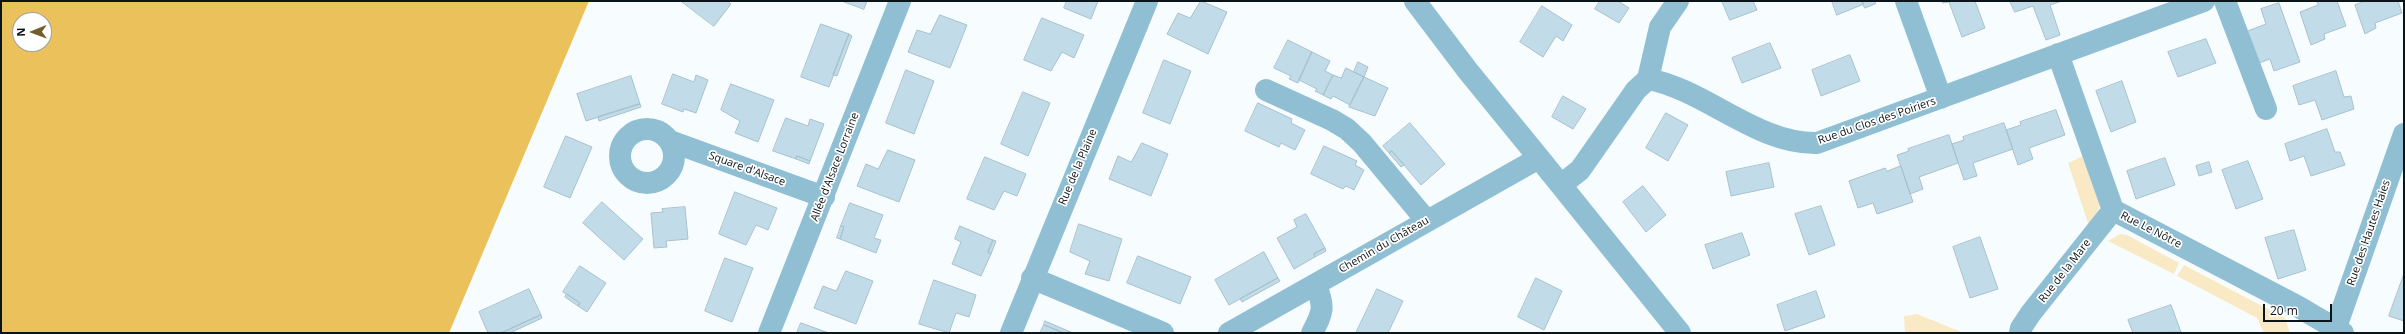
<!DOCTYPE html>
<meta charset="utf-8">
<style>
body{margin:0}
#map{position:relative;width:2405px;height:334px;overflow:hidden;background:#f7fdff;font-family:"Open Sans",sans-serif}
canvas{display:block}
.frame{position:absolute;inset:0;border:2px solid #0b1419;pointer-events:none}
.north{position:absolute;left:12px;top:12px;width:40px;height:40px;box-sizing:border-box;background:#fff;border:1px solid #9da1a3;border-radius:50%;rotate:269deg;font-size:11px;font-weight:700;line-height:16px;text-align:center;color:#0b1419}
.north::after{content:'';display:block;margin:auto;width:14px;height:18px;background:#735f2e;clip-path:polygon(50% 0,100% 100%,50% 72%,0 100%)}
.scale{position:absolute;left:2263px;top:304px;width:69px;height:18px;box-sizing:border-box;border:2px solid #0b1419;border-top:0;padding-left:5px;font-size:12px;line-height:14px;white-space:nowrap;color:#0b1419;-webkit-text-stroke:3px #fff;paint-order:stroke}
</style>
<div id="map">
<canvas width="2405" height="334"></canvas>
<div class="frame"></div>
<div class="north">N</div>
<div class="scale">20 m</div>
</div>
<script>
const ctx = document.querySelector('canvas').getContext('2d');
ctx.lineJoin = 'round';
function fill(path, color) {
  ctx.fillStyle = color;
  ctx.fill(path, 'evenodd');
}
function trace(path, color, width, dash) {
  ctx.strokeStyle = color;
  ctx.lineWidth = width;
  ctx.lineCap = dash ? 'butt' : 'round';
  ctx.setLineDash(dash || []);
  ctx.stroke(path);
}
function label(font, color, halo, rows, align = 'center') {
  ctx.font = font + ' "Open Sans",sans-serif';
  ctx.lineWidth = 3.5;
  ctx.setLineDash([]);
  ctx.textBaseline = 'middle';
  ctx.strokeStyle = halo;
  ctx.fillStyle = color;
  for (const [text, x, y, turn = 0] of rows) {
    ctx.save();
    ctx.translate(x, y);
    ctx.rotate((+turn || 0) * Math.PI / 180);
    ctx.textAlign = isNaN(turn) ? turn : align;
    if (halo) ctx.strokeText(text, 0, 0);
    ctx.fillText(text, 0, 0);
    ctx.restore();
  }
}
fill(new Path2D(`
 M2083,156L2100,206L2090,229L2068,163Z
 M2120,234L2127,235L2179,263L2174,274L2108,241Z
 M2184,265L2285,318L2290,333H2264L2257,318L2177,276Z
 M1917,314L1964,333H1905L1904,316Z`), '#fae9c5');
fill(new Path2D(`
 M1,1H589L449,333H1ZM20,20H44V44H20Z`), '#ebc15b');
const building = new Path2D(`
 M681,1H727L731,4L714,26Z
 M842,1H867L864,9Z
 M1067,1H1098L1091,19L1064,8Z
 M1201,1L1227,12L1208,54L1167,34L1178,13L1190,18Z
 M1600,1H1618L1629,8L1619,23L1595,9Z
 M1722,1H1753L1757,10L1730,20Z
 M1832,1H1862L1864,4L1837,15Z
 M1862,1H1876L1875,4L1865,8Z
 M1942,1H1975L1985,28L1962,37L1949,2L1943,3Z
 M2010,1H2062L2050,5L2060,35L2046,40L2033,6L2015,12Z
 M2317,1H2337L2346,26L2324,34L2325,39L2311,45L2300,12L2318,5Z
 M2366,1H2398L2402,13L2375,23L2376,28L2365,34L2355,5Z
 M2279,3L2300,62L2274,71L2270,59L2256,64L2245,32L2266,24L2261,9Z
 M1542,6L1572,25L1563,41L1556,36L1543,57L1520,42Z
 M940,15L967,25L950,68L908,52L917,30L930,34Z
 M1042,18L1084,35L1074,58L1062,52L1051,71L1024,60Z
 M821,24L849,34L829,87L801,77Z
 M849,34L852,36L837,76L833,75Z
 M2206,39L2216,63L2178,77L2168,52Z
 M1288,40L1312,52L1298,83L1289,79L1291,76L1274,68Z
 M1770,43L1781,68L1742,83L1732,58Z
 M1312,52L1330,61L1325,71L1333,75L1323,95L1315,91L1317,89L1299,80Z
 M1850,55L1860,81L1821,96L1812,70Z
 M1164,60L1191,71L1170,124L1143,113Z
 M1358,62L1368,67L1364,77L1354,72Z
 M1346,68L1364,77L1350,105L1333,96L1331,99L1323,95L1333,75L1341,78Z
 M906,70L934,81L914,134L886,123Z
 M2336,71L2344,97L2351,96L2354,109L2322,120L2315,100L2299,105L2293,86Z
 M673,74L694,82L696,75L708,80L696,113L684,109L683,112L662,104Z
 M631,76L640,104L586,121L577,94Z
 M1364,77L1388,88L1375,116L1349,107Z
 M2122,81L2136,122L2111,132L2096,91Z
 M731,84L774,100L758,142L735,133L740,121L721,110Z
 M1023,92L1050,103L1028,156L1001,144Z
 M1563,96L1586,109L1573,129L1552,117Z
 M1258,103L1292,119L1291,123L1305,130L1295,150L1281,143L1279,147L1245,131Z
 M640,104L641,107L599,121L598,117Z
 M2056,110L2065,135L2029,148L2033,159L2018,165L2006,130L2021,125L2020,122Z
 M1666,113L1688,125L1668,161L1646,148Z
 M786,118L808,126L810,119L824,124L810,161L797,156L796,159L773,151Z
 M1410,123L1445,164L1421,185L1392,151L1389,153L1383,146Z
 M2004,123L2013,149L1973,163L1977,176L1964,180L1952,144L1964,140L1963,137Z
 M2327,129L2335,152H2340L2345,165L2311,176L2304,156L2290,161L2285,144Z
 M1949,135L1958,163L1919,177L1923,189L1910,194L1897,155L1909,151L1908,149Z
 M566,136L592,147L570,198L544,187Z
 M1142,143L1168,154L1151,196L1109,179L1118,156L1131,162Z
 M1324,146L1357,161L1355,165L1364,170L1354,190L1346,186L1343,189L1311,174Z
 M888,150L915,160L899,202L857,186L866,164L878,169Z
 M1392,151L1404,165L1401,167L1389,153Z
 M797,156L810,161L809,164L796,159Z
 M985,157L1026,174L1017,196L1004,191L994,210L967,199Z
 M2165,158L2175,185L2136,199L2127,171Z
 M2248,161L2263,199L2236,209L2222,170Z
 M2209,162L2212,172L2199,176L2196,166Z
 M1769,163L1774,187L1731,196L1726,172Z
 M1901,166L1913,202L1877,214L1873,203L1858,208L1849,181L1885,168L1887,171Z
 M1643,186L1666,215L1646,232L1623,202Z
 M735,192L777,208L768,230L756,225L746,245L719,234Z
 M602,202L643,239L624,260L583,223Z
 M850,203L883,215L874,238L881,240L876,253L840,239L844,227L841,226Z
 M1821,206L1835,245L1809,255L1795,214Z
 M685,207L688,239L666,241L667,247L654,248L651,213L663,212L662,209Z
 M1306,214L1325,248L1314,254L1315,257L1294,269L1277,238L1297,227L1294,220Z
 M1079,224L1122,239L1109,281L1085,274L1090,261L1070,252Z
 M841,226L844,227L840,239L837,238Z
 M960,226L993,240L988,252L991,254L981,276L952,264L961,242L955,239Z
 M2294,230L2306,270L2278,279L2265,238Z
 M1742,233L1750,255L1713,269L1705,245Z
 M1980,237L1998,289L1970,298L1953,247Z
 M993,240L996,241L991,254L988,252Z
 M1325,248L1326,251L1315,257L1314,254Z
 M1264,252L1278,278L1229,305L1215,280Z
 M1138,256L1191,277L1180,304L1127,283Z
 M725,258L753,268L732,322L705,311Z
 M580,266L606,283L587,312L578,306L580,303L563,292Z
 M846,271L873,281L856,324L814,308L823,286L836,291Z
 M2404,274V321L2389,316Z
 M1278,278L1280,281L1242,302L1240,299Z
 M1536,278L1562,291L1544,330L1518,317Z
 M934,280L976,295L969,317L956,313L949,333L919,324Z
 M529,289L541,315L501,333H488L479,312Z
 M1377,289L1403,301L1388,333H1356Z
 M1816,291L1825,317L1785,331L1777,305Z
 M567,294L580,303L578,306L565,297Z
 M2171,305L2181,332L2133,333L2128,320Z
 M541,315L542,318L510,333H501Z
 M1045,321L1073,333H1064L1044,325Z
 M801,323L829,333H797Z
 M1044,325L1064,333H1040Z`);
fill(building, '#c1dce8');
trace(building, '#a7c1cd', 1);
trace(new Path2D(`
 M1415,1L1468,71L1539,158
 M1906,1L1941,98
 M2225,1L2266,109
 M2058,54L2113,210L2297,306L2343,333
 M1648,79L1660,27L1678,1
 M1266,90L1332,120L1347,129L1362,143L1426,220
 M620 156a27 27 0 1 1 54 0a27 27 0 1 1-54 0Z
 M670,141L824,197
 M1561,185L1580,170L1636,90L1648,79C1706,90 1756,144 1817,143L2204,1
 M1032,278L1163,333
 M769,333L900,1
 M1011,333L1147,1
 M1229,333L1539,158L1680,333
 M1312,333C1323,312 1325,308 1316,285
 M2020,333L2021,328L2031,313L2113,210
 M2334,333L2404,134`), '#90bfd4', 22);
label('11px', '#0b1419', '#fff', [
 ["Rue du Clos des Poiriers",1877,121,-19],
 ["Allée d'Alsace Lorraine",835,167,-69],
 ["Rue de la Plaine",1078,167,-67],
 ["Square d'Alsace",747,169,20],
 ["Rue Le Nôtre",2151,230,27],
 ["Rue des Hautes Haies",2369,233,-71],
 ["Chemin du Château",1384,245,-30],
 ["Rue de la Mare",2065,271,-52]
]);
</script>
